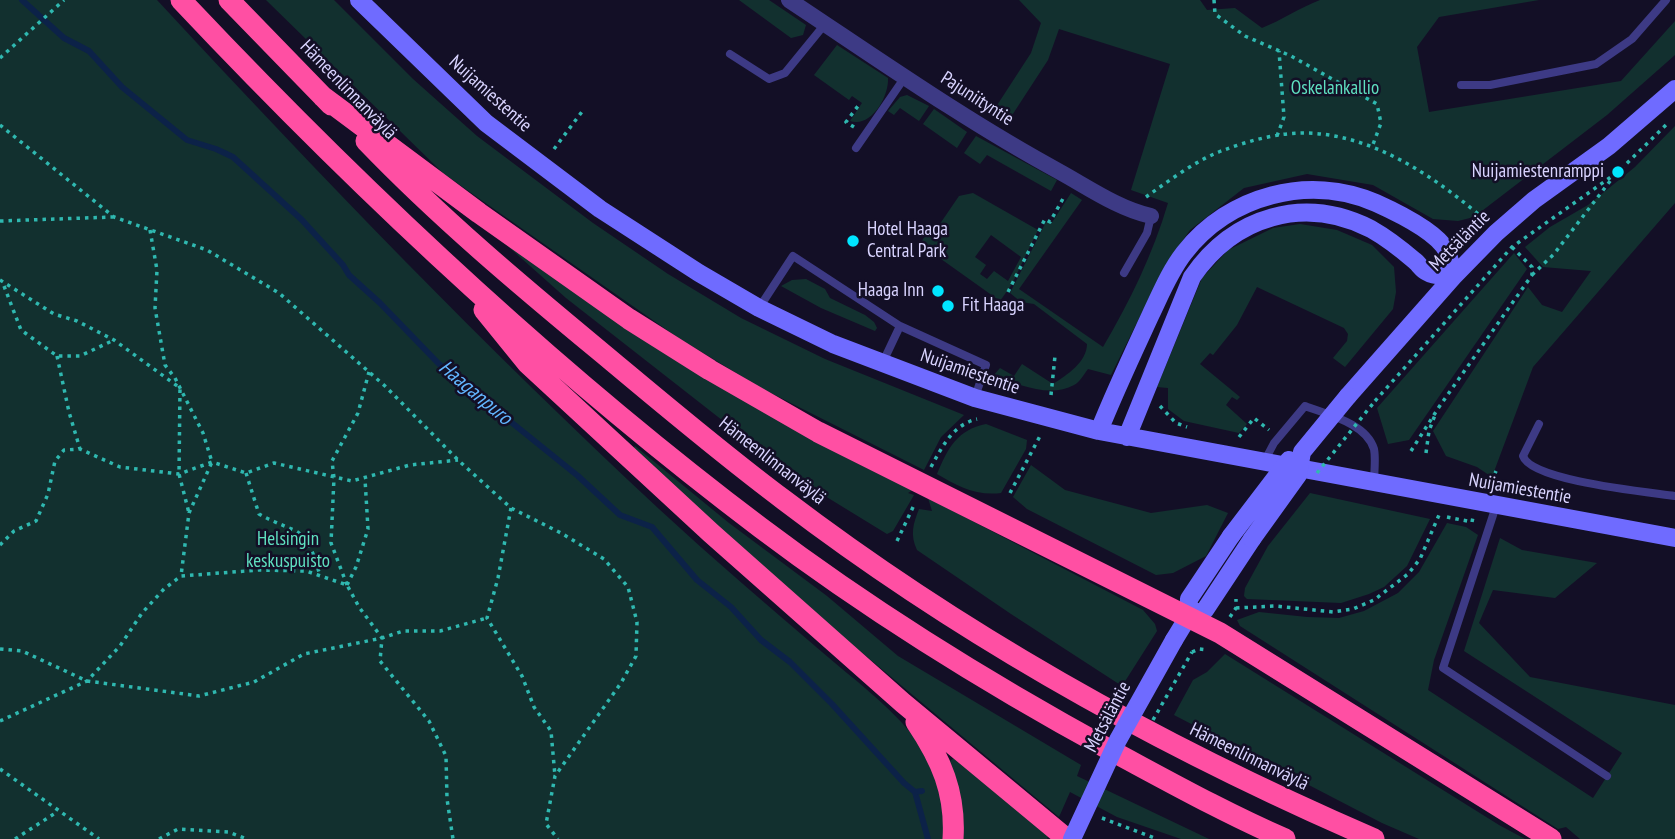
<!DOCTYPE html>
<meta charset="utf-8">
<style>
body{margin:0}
canvas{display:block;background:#130f26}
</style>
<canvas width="1675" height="839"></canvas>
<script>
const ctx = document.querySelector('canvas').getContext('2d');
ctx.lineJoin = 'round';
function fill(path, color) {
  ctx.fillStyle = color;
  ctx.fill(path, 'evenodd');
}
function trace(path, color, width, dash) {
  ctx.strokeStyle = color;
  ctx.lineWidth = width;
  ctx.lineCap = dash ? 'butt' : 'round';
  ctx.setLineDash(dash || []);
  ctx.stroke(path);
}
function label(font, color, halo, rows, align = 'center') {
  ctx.font = font + ' "PT Sans Narrow",sans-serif';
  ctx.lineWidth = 5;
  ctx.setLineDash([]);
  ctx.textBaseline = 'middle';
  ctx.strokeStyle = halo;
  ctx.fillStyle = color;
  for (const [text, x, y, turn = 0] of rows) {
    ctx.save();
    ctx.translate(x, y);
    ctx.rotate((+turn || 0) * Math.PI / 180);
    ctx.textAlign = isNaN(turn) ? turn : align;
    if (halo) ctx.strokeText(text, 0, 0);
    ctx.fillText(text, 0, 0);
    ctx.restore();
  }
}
fill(new Path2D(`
 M0,0H157C319,175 485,347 659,509C712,558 767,605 822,652C858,683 897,711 924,750C943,777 944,806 943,839H0Z
 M266,0H334L413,79L477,136L593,223L668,274L741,318L825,359L964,415L941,437L924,470L761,388L677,337L484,202L443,173Z
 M739,0H769L806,25L803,35L791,38Z
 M1019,0H1200L1207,10L1235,8L1262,28C1282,20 1299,8 1320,0H1539L1439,17L1417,47L1429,112L1621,81L1675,21V55L1607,115L1474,217L1458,221L1433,219L1373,185L1307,174L1244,188L1190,230L1165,266L1111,375L1088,369C1084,374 1080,382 1074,385C1049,399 1017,383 993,376L1000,368L1014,376L1022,364L1053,384C1067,375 1087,362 1087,344L1034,304L1021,302L1010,293L1046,222L1051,224L1071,193L1082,200L1019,289L1103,347C1130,301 1153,254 1168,203L1131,190L1170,64L1059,29L1048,60L1007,123L992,113L1031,53L1041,23Z
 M837,45L888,78C889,97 871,128 850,121L862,103L852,96L849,100L814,75Z
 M907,95L929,106L919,121L900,108L894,115L888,111L900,97Z
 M934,109L967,132L957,148L923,124Z
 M1675,126V203L1533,367L1492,477L1477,467L1446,456L1433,431L1528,287L1542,305L1562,312L1591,271L1543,267L1525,247L1550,227L1588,205L1635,167Z
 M976,136L1057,180L1051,191L987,155L980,164L964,153Z
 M973,193L1038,230L1012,284L1000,301L920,244L925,236L931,237L959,196ZM991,235L1021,257L1008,281L994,271L987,279L980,274L986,265L975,257Z
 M1300,224L1337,230L1372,245L1394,267L1396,292L1393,309L1345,367L1333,358L1347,341L1348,334L1344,328L1257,287L1237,325L1213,355L1210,353L1200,364L1240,397L1237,400L1232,397L1226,405L1247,424L1239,433L1184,421L1168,409V388L1157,387L1202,278L1228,250L1273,228Z
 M502,241C635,329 766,424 913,490L908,493L914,495L893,531L887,534L825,496L736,431L566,298Z
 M1514,253L1527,269L1409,440L1388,444L1377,408Z
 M806,279L825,289L830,298L865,315L874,322L877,328L875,331L821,308L781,286L792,280Z
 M986,424L1027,440L1026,449L1001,493C976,496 957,486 937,474C948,448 957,430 986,424Z
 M635,446L729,523L827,596L898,656L1081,765L1077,776L1209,839H1181L1117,817L1070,792L1059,817L854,646L632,450Z
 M1031,465L1065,490L1151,513L1207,505L1228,513L1206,556L1173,573L1156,575L1027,509L1013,497Z
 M1310,493L1430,519L1407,566L1384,587L1369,594L1341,603L1247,599L1244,596L1245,588L1268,546Z
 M928,498L1143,610L1155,624L1157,631L1122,686L1011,614L917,550C910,535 913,524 919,509L932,511Z
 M1447,523L1466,527L1478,535L1434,660L1428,690L1593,798L1622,753L1464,651L1500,538L1522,550L1597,563L1555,598L1493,590L1479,623L1530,677L1675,705V839H1580L1566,827L1558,829L1240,626L1237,620L1259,612L1307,617L1339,618L1364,611L1398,593L1419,572Z
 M1225,654L1499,825L1525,839H1419L1382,823L1174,715L1193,680L1207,672Z
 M954,758L1048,836L1047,839H962L950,761Z`), '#12302f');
trace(new Path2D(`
 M22,0L64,38L89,51L122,87L187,140L216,149L233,157L302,220L343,265L349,275L380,303L439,364L578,476L620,515L652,527L697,580L731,607L761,640L790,662L832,704L904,783L915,792L922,791
 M915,792L928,839`), '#0c2248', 6);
trace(new Path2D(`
 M1214,0L1215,14L1245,36L1291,56L1377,104L1381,123L1372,147
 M0,58L64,0
 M0,125L114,217L207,250L279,293L385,386L458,460L511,508L561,533L604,559L628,587L637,622L636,656L621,683L555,776L546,824L558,839
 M854,127L846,122L858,106
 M1277,136L1284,117L1279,51
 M554,149L584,109
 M1146,197C1170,180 1196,160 1224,150C1248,141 1277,133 1303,133C1371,133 1434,176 1484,219
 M0,221L113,217
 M150,230L157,270L155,308L165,365L175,378L203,433L212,462L189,513L181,576
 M1532,275L1554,254L1614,176
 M0,280L54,314L77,321L114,340L180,388L179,474L189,513
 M4,286L21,330L57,356H80L114,340
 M1008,292L1045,219L1050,222L1065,195
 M57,356L69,412L80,449
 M1051,395L1055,356
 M1375,401L1512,247L1618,172L1669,122
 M1160,406L1176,423L1187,427
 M1239,437L1254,418L1269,430
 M1411,451L1439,407L1532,275V267L1509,244
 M1426,453L1429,431L1435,415
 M931,467C943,445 953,425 977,419
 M246,473L259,514C271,521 283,525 296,531C310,539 316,561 320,576
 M1492,481L1496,471
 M1010,493L1040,436
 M511,508L498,578L487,618L522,676L534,707L551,731L555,776
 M1447,517L1472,522L1473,517
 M897,541L915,503
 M0,545L14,531L36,521L48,494L55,461L64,450L80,449L120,467L179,474L212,462L246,473L274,463L352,481L410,465L458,460
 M347,585L331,543L334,478L332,461L358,413L369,372
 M347,585L356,567L368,529L365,479
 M1236,608L1275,606L1333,612L1353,609L1374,600L1408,574L1420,559L1439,515
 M1230,617L1236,608V599
 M0,649L22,651L87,681L199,696L254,682L304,654L382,638L403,631H440L487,618
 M1192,652L1199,649L1207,650
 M0,721L87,681L120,646L142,613L164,589L181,576L259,570L306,571L347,585L359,607L382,638L380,661L429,721L446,756L447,799L453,839
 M0,769L99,839
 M1102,818L1157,839
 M15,839L57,812
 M159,839L178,829L228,832L247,839`), '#2fb8b0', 3.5, [3.5, 5]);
trace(new Path2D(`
 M730,54L769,79L785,73L825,24
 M1461,85H1490L1596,64L1632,39L1666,0
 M856,148L905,77
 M1124,273L1147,233L1151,216
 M759,308L793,256L900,326L986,365L975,397
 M882,364L900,326
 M1539,424L1523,456C1531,481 1648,492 1675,496
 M1265,460L1274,443L1305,406C1328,415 1366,423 1374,449C1376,459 1374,473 1374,483
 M1496,506L1443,668L1607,776`), '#3d3a85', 8);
trace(new Path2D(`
 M789,0C878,59 966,121 1060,172C1089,188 1119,209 1151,216`), '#3d3a85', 16);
trace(new Path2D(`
 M359,0L486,123L600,209L699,273L759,308L833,344L975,398L1099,431L1675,538
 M1348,396L1453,277L1496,233L1534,200L1609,146L1675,89
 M1099,431C1115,391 1133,353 1151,314C1161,293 1170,271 1184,253C1229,195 1309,174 1376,203C1396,212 1436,231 1447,251C1450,258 1451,269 1453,277
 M1127,437L1192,277C1234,216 1304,195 1371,229C1387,238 1401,249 1415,261C1419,264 1422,270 1427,272C1433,276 1445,276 1453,277
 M1188,617L1205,610L1252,539
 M1174,640L1188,617L1189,599L1231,536`), '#6f6bff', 18);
trace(new Path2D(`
 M181,0C360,190 553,371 761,528C871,611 989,684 1110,750C1168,781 1225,813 1285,839
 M229,0L331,105
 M322,96L479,213L629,319L710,370L818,432L1220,633L1551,839
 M366,141C439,217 520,285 601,352C661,402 721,453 784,500C964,637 1166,749 1374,839
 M484,310L527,363L711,533L903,703L1067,839
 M916,722C941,759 956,793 953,839`), '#ff4fa3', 21);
trace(new Path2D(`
 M1317,473L1375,401
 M1153,720L1192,652`), '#2fb8b0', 3.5, [3.5, 5]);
trace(new Path2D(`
 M1231,536L1289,460
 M1252,539L1298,475L1302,452L1348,396
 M1072,839L1118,740L1174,640`), '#6f6bff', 18);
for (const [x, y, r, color] of [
 [1618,172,7,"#00e5ff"],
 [853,241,7,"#00e5ff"],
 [938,291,7,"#00e5ff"],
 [948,306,7,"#00e5ff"]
]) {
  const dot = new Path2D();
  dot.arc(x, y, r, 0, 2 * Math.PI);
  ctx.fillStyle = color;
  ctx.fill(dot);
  trace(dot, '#130f26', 2.5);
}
label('19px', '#5fe0c0', '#130f26', [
 ["Oskelankallio",1335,89],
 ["Helsingin",288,540],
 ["keskuspuisto",288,562]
]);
label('19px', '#d9d4ff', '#130f26', [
 ["Hämeenlinnanväylä",348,90,46],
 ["Nuijamiestentie",490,94,42],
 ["Pajuniityntie",977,99,33],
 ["Metsäläntie",1460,241,-45],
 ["Nuijamiestentie",970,372,19],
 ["Hämeenlinnanväylä",772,461,38],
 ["Nuijamiestentie",1520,489,10],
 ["Metsäläntie",1108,717,-62],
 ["Hämeenlinnanväylä",1249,757,26]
]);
label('19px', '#d9d4ff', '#130f26', [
 ["Nuijamiestenramppi",1604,172],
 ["Hotel Haaga",867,230,"left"],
 ["Central Park",867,252,"left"],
 ["Haaga Inn",924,291],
 ["Fit Haaga",962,306,"left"]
], 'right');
label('italic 21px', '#62b6ff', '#130f26', [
 ["Haaganpuro",475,393,40]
]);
</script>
